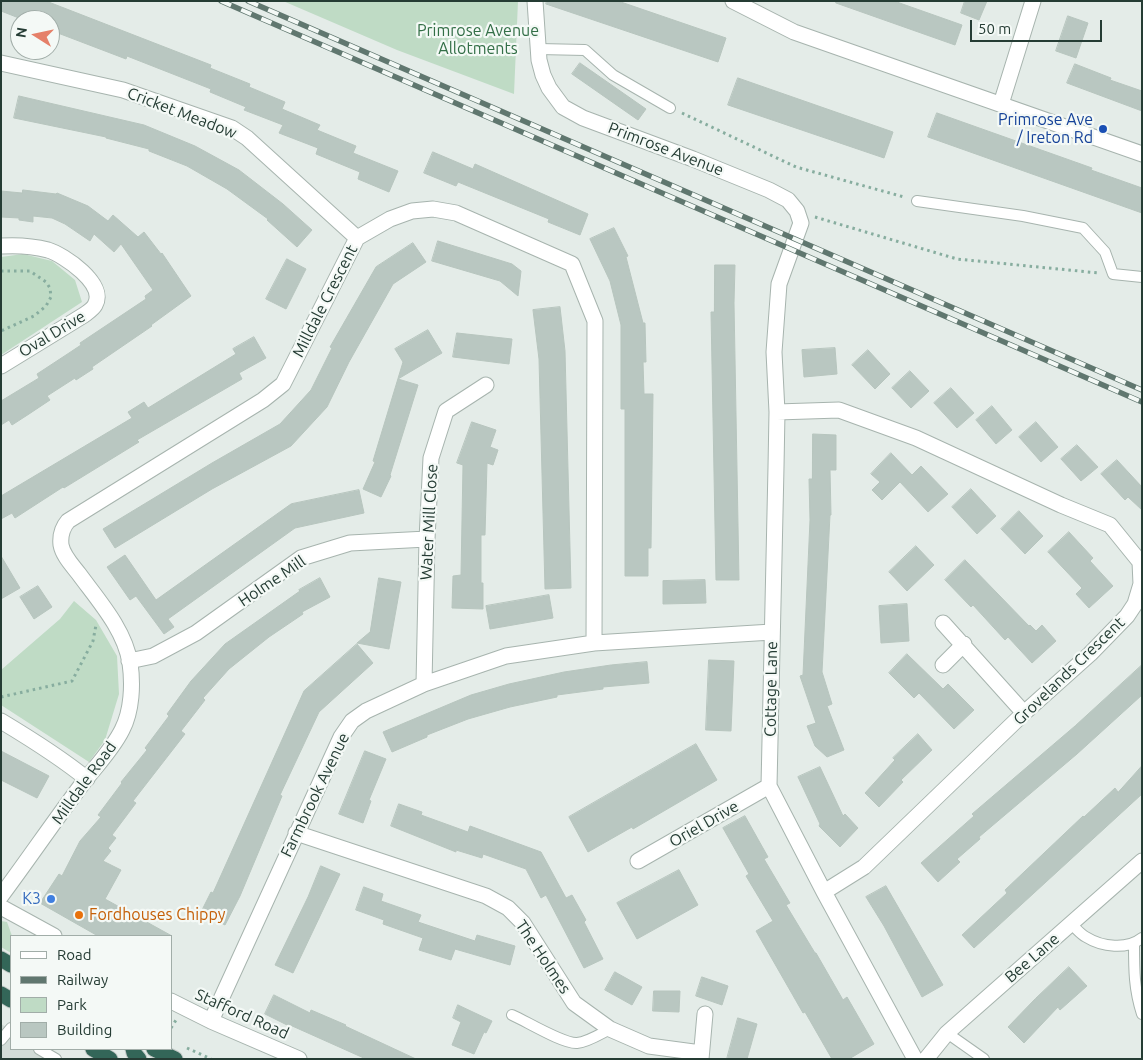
<!DOCTYPE html>
<style>
body{margin:0}
#map{position:relative;width:1143px;height:1060px;overflow:hidden;background:#e4ece8;font-family:Ubuntu,sans-serif}
canvas{display:block}
.frame{position:absolute;inset:0;border:2px solid #253c34;pointer-events:none}
.legend{position:absolute;left:10px;top:935px;width:162px;height:115px;box-sizing:border-box;background:#f4f9f6;border:1px solid #a1ada8;margin:0;padding:6px 9px;list-style:none;font-size:15px;color:#253c34}
.legend li{display:flex;align-items:center;gap:10px;height:25px}
.legend b{width:25px;border:1px solid #a1ada8}
.north{position:absolute;left:10px;top:10px;width:50px;height:50px;box-sizing:border-box;background:#f4f9f6;border:1px solid #a1ada8;border-radius:50%;rotate:280deg;font-size:14px;font-weight:700;line-height:20px;text-align:center;color:#253c34}
.north::after{content:'';display:block;margin:auto;width:18px;height:22px;background:#e58069;clip-path:polygon(50% 0,100% 100%,50% 72%,0 100%)}
.scale{position:absolute;left:970px;top:20px;width:132px;height:22px;box-sizing:border-box;border:2px solid #253c34;border-top:0;padding-left:6px;font-size:15px;line-height:18px;white-space:nowrap;color:#253c34;-webkit-text-stroke:4px #f4f9f6;paint-order:stroke}
</style>
<div id="map">
<canvas width="1143" height="1060"></canvas>
<div class="frame"></div>
<ul class="legend">
<li><b style="height:6px;background:#fff"></b>Road</li>
<li><b style="height:6px;background:#60776f"></b>Railway</li>
<li><b style="height:14px;background:#bfdbc5"></b>Park</li>
<li><b style="height:14px;background:#b9c7c1"></b>Building</li>
</ul>
<div class="north">N</div>
<div class="scale">50 m</div>
</div>
<script>
const ctx = document.querySelector('canvas').getContext('2d');
ctx.lineJoin = 'round';
function fill(path, color) {
  ctx.fillStyle = color;
  ctx.fill(path, 'evenodd');
}
function trace(path, color, width, dash) {
  ctx.strokeStyle = color;
  ctx.lineWidth = width;
  ctx.lineCap = dash ? 'butt' : 'round';
  ctx.setLineDash(dash || []);
  ctx.stroke(path);
}
function label(font, color, halo, rows, align = 'center') {
  ctx.font = font + ' Ubuntu,sans-serif';
  ctx.lineWidth = 4.5;
  ctx.setLineDash([]);
  ctx.textBaseline = 'middle';
  ctx.strokeStyle = halo;
  ctx.fillStyle = color;
  for (const [text, x, y, turn = 0] of rows) {
    ctx.save();
    ctx.translate(x, y);
    ctx.rotate((+turn || 0) * Math.PI / 180);
    ctx.textAlign = isNaN(turn) ? turn : align;
    if (halo) ctx.strokeText(text, 0, 0);
    ctx.fillText(text, 0, 0);
    ctx.restore();
  }
}
fill(new Path2D(`
 M1,1024L11,1030V1049H43L60,1059H1Z`), '#d2dcd7');
fill(new Path2D(`
 M283,1H518L514,94L397,50Z
 M23,254L52,261L75,280L82,302L1,355V257Z
 M74,601L96,620L117,656L119,694L105,740L89,762L1,705V670L60,619Z
 M1,921L7,922L12,936L11,953L1,947Z`), '#bfdbc5');
const building = new Path2D(`
 M1,1H46L211,65L210,68L250,84L249,87L285,102L282,109L320,125L317,130L356,146L353,153L398,171L389,192L358,179L360,172L316,154L318,148L279,133L283,125L244,110L246,107L210,92L211,89L127,56L126,59L50,30V20H24L1,11Z
 M547,1H618L726,38L718,62L546,4Z
 M836,1H894L962,25L955,45L836,3Z
 M965,1H987L979,20L961,13Z
 M1068,16L1088,23L1076,58L1056,51Z
 M580,63L646,109L638,120L572,74Z
 M1075,64L1111,78L1110,80L1142,91V111L1067,83Z
 M738,78L893,132L884,158L728,105Z
 M19,96L144,125L195,146L239,170L283,204L312,230L297,247L267,220L268,219L227,189L187,166L149,151V149L106,138V137L14,118Z
 M937,113L1092,168L1091,170L1142,188V213L928,137Z
 M433,152L473,169L475,164L588,214L580,235L548,222L549,219L458,182L456,186L424,173Z
 M23,190L56,194L57,193L88,206L108,221L113,215L138,237L144,232L161,254L162,253L191,296L151,325L152,326L92,367L93,369L76,380L75,378L47,396L50,400L29,414L12,425L9,420L1,425V401L39,378L37,374L69,353L81,345L80,343L146,299L145,296L153,290L121,244L114,252L94,234L90,241L65,224L52,218L33,216V222L19,220V218L1,217V191L22,193Z
 M614,228L628,256L626,257L643,323H645L646,362H643L644,394H653L651,548H648V576H625V409H621V325L610,281L590,239Z
 M438,241L512,264L521,271L518,296L500,281L432,261Z
 M413,243L426,262L393,284L349,362L327,407L291,446L212,489L115,548L103,529L212,463L280,424L311,390L332,348L330,347L376,267Z
 M287,259L306,269L286,309L266,299Z
 M715,265H735L734,303L739,580H716L711,312H714Z
 M560,307L565,351L571,588L545,589L539,359L533,310Z
 M428,330L442,353L398,379L418,385L390,475L391,476L381,497L363,489L375,462L373,461L403,362L395,349Z
 M457,333L512,339L509,364L453,357Z
 M254,337L266,358L239,373L242,379L137,440L139,442L64,488L63,487L15,518L12,513L1,519V496L132,418L128,412L144,402L148,408L236,354L233,349Z
 M835,348L837,374L804,377L802,350Z
 M868,350L890,374L875,389L852,365Z
 M910,371L929,391L911,408L892,388Z
 M951,388L974,413L957,428L934,403Z
 M992,406L1012,430L996,444L976,420Z
 M472,422L496,430L490,447L498,450L493,465L487,463L485,535H481V583H483V609L452,608L453,576L461,575L463,465L457,463Z
 M1036,422L1058,447L1041,462L1019,437Z
 M813,434L836,435V470H830L831,515H830L822,672L832,704L827,706L844,750L827,757L815,746L807,726L816,723L800,676L803,675L810,520L809,479H812Z
 M1077,445L1098,467L1081,481L1061,459Z
 M891,453L912,475L921,466L948,494L928,512L900,482L882,500L872,490L880,482L871,474Z
 M1117,460L1142,487V510L1128,497L1125,500L1101,474Z
 M971,489L996,516L977,534L952,507Z
 M359,490L364,513L295,528L168,619L174,627L164,634L136,596L130,600L107,567L125,555L156,600L291,504Z
 M1019,511L1043,536L1025,554L1001,529Z
 M1069,532L1093,558L1090,561L1113,586L1089,608L1076,594L1082,588L1048,552Z
 M916,546L934,565L907,591L889,572Z
 M1,556L20,588L1,599Z
 M965,560L1029,626L1030,625L1036,631L1042,625L1056,641L1032,663L1008,637L1005,640L973,605L971,607L945,580Z
 M320,578L330,597L302,612L303,614L269,637L229,669L203,698L205,700L181,731L185,734L133,801L136,803L112,835L116,838L108,848L111,851L103,861L121,870L105,899L172,936H98L40,903L59,874L62,876L80,841L101,817L98,815L122,783L121,782L147,750L145,748L169,716L167,714L191,681L225,644L300,591L299,590Z
 M379,578L401,582L389,649L357,643L370,632Z
 M705,580L706,603L663,604V581Z
 M38,586L52,607L34,619L20,597Z
 M549,595L553,618L490,629L486,606Z
 M907,604L909,641L881,643L879,606Z
 M357,644L373,663L319,712L280,795L282,796L240,896L225,925L201,912L211,892L213,893L304,691Z
 M907,654L943,689L948,684L974,710L954,729L919,693L914,698L889,673Z
 M709,660L734,661L731,731L706,730Z
 M647,662L649,683L603,687V689L557,695V697L510,707L468,719L427,735V737L392,752L383,732L471,695L509,684L564,672L611,665Z
 M1142,665V695L1077,754L979,837L980,839L957,859L960,862L938,882L921,863L974,816L972,814L1075,726Z
 M918,734L932,750L901,780L903,782L879,807L865,793L895,760L893,758Z
 M696,744L717,780L633,829L632,827L588,852L569,817Z
 M1,751L49,776L37,798L1,780Z
 M365,751L386,759L369,800L371,801L363,823L339,814Z
 M1142,766V794L974,948L962,935L1007,893L1005,890L1083,816L1084,817L1115,788L1118,792Z
 M820,767L843,816L845,814L858,828L840,847L819,826L820,824L798,777Z
 M399,804L422,812L421,815L468,832L470,826L541,852L566,898L572,895L586,920L584,922L603,959L584,968L546,895L541,898L526,869L483,854L482,858L456,850V852L391,826Z
 M745,816L768,857L764,859L790,903L786,905L815,953H816L843,1000L847,997L874,1044L849,1059H832L805,1012L803,1013L756,931L773,921L746,876L749,874L723,828Z
 M321,866L340,874L293,973L275,965L308,897Z
 M679,870L698,905L637,939L617,903Z
 M886,886L943,985L922,997L884,926L866,897Z
 M364,887L383,894L381,901L421,915L418,922L475,941L477,935L515,946L510,965L455,949L451,960L419,950L423,938L383,924L384,920L356,910Z
 M1069,967L1087,986L1060,1010L1058,1007L1024,1043L1008,1027L1035,999Z
 M615,972L642,987L632,1005L605,990Z
 M702,977L728,986L722,1005L696,996Z
 M654,991H680L679,1012L653,1011Z
 M274,995L310,1013L311,1010L346,1025L345,1026L416,1059H366L290,1025L289,1026L265,1014Z
 M458,1005L492,1021L486,1033L484,1032L474,1054L452,1045L461,1022L453,1018Z
 M738,1018L757,1024L747,1059H727Z`);
fill(building, '#b9c7c1');
trace(building, '#b7c5be', 1);
const lane = new Path2D(`
 M539,49L585,50L613,75L670,108
 M917,201L1023,216L1083,228L1105,252L1113,274L1142,277
 M1071,924C1076,928 1080,934 1086,937C1102,947 1127,950 1142,938
 M1134,944C1134,970 1134,989 1142,1014
 M512,1015C526,1021 563,1044 577,1043C588,1042 600,1034 610,1029
 M947,1033L984,1059
 M1,1040L11,1028
 M39,1049L56,1059`);
const street = new Path2D(`
 M535,1L539,60L543,75L549,88L563,107L583,118L693,159L769,190L788,200L797,211L801,223L779,284L774,352L777,412L776,467L769,786L824,892L915,1059
 M733,1L794,32L1142,154
 M1,63L123,90L232,128L247,138L357,238
 M1001,104L1033,1
 M1,246C17,245 33,246 48,250C64,255 107,284 95,305C93,309 88,312 84,315L1,366
 M777,412L839,410L916,438L1061,505L1110,525L1140,562L1141,584L1135,604L1127,616L1090,654L1024,713L864,867L824,892
 M943,623L1024,713
 M129,661L153,656L196,633L301,558L350,543L427,539
 M943,665L964,644
 M424,684L427,539L431,458L446,411L486,385
 M1,721C31,739 60,757 87,779
 M296,833L486,896L508,908L523,923L574,1003L610,1029L649,1046L701,1053
 M638,861L769,786
 M1,896C30,857 57,817 86,779C99,763 113,748 122,730C132,711 133,684 130,663C125,630 98,600 79,574C73,566 63,556 61,545C60,536 62,528 68,521L263,400L283,384L357,238L390,219L412,211L433,209L456,213L572,264L595,321L594,643
 M1,907L54,936
 M171,1001L211,1021L299,1059
 M211,1021L341,737L352,721L366,711L424,684L506,656L594,643L772,632
 M701,1059L705,1014
 M926,1059L947,1033L1142,861`);
const highway = new Path2D(`
 M1,959L11,965
 M1,994L11,1000
 M93,1049L110,1059
 M133,1049L134,1053L139,1059
 M154,1049L175,1059`);
trace(lane, '#a7b4ae', 12);
trace(street, '#a7b4ae', 17);
trace(highway, '#c2c8c6', 17);
trace(new Path2D(`
 M682,113L796,167L904,197
 M815,217L957,259L1099,273
 M1,271H30L46,282L50,288L51,297L46,306L34,316L1,331
 M1,697L72,681L93,641L96,625
 M171,1028L176,1020
 M187,1048L211,1059`), '#87ad9f', 3, [2.5, 4]);
trace(lane, '#fff', 10);
trace(street, '#fff', 15);
trace(highway, '#336658', 15);
const rail = new Path2D(`
 M221,1L1142,402
 M248,1L1142,390`);
trace(rail, '#60776f', 5.5);
trace(rail, '#f4f9f6', 4, [11]);
for (const [x, y, r, color] of [
 [1103,129,5,"#1a4fb4"],
 [51,899,5,"#3f7fe0"],
 [79,915,5,"#e8710a"]
]) {
  const dot = new Path2D();
  dot.arc(x, y, r, 0, 2 * Math.PI);
  ctx.fillStyle = color;
  ctx.fill(dot);
  trace(dot, '#f4f9f6', 2);
}
label('16px', '#336f47', '#f4f9f6', [
 ["Primrose Avenue",478,31],
 ["Allotments",478,49]
]);
label('16px', '#253c34', '#f4f9f6', [
 ["Cricket Meadow",182,113,21],
 ["Primrose Avenue",666,149,21],
 ["Milldale Crescent",325,301,-63],
 ["Oval Drive",52,334,-31],
 ["Water Mill Close",429,522,-87],
 ["Holme Mill",272,581,-34],
 ["Grovelands Crescent",1069,671,-44],
 ["Cottage Lane",771,689,-89],
 ["Milldale Road",84,783,-54],
 ["Farmbrook Avenue",315,795,-64],
 ["Oriel Drive",704,824,-30],
 ["The Holmes",543,957,56],
 ["Bee Lane",1032,958,-41],
 ["Stafford Road",242,1014,24]
]);
label('16px', '#164399', '#f4f9f6', [
 ["Primrose Ave",1093,120],
 ["/ Ireton Rd",1093,138]
], 'right');
label('16px', '#366cbe', '#f4f9f6', [
 ["K3",41,899]
], 'right');
label('16px', '#c56008', '#f4f9f6', [
 ["Fordhouses Chippy",89,915]
], 'left');
</script>
